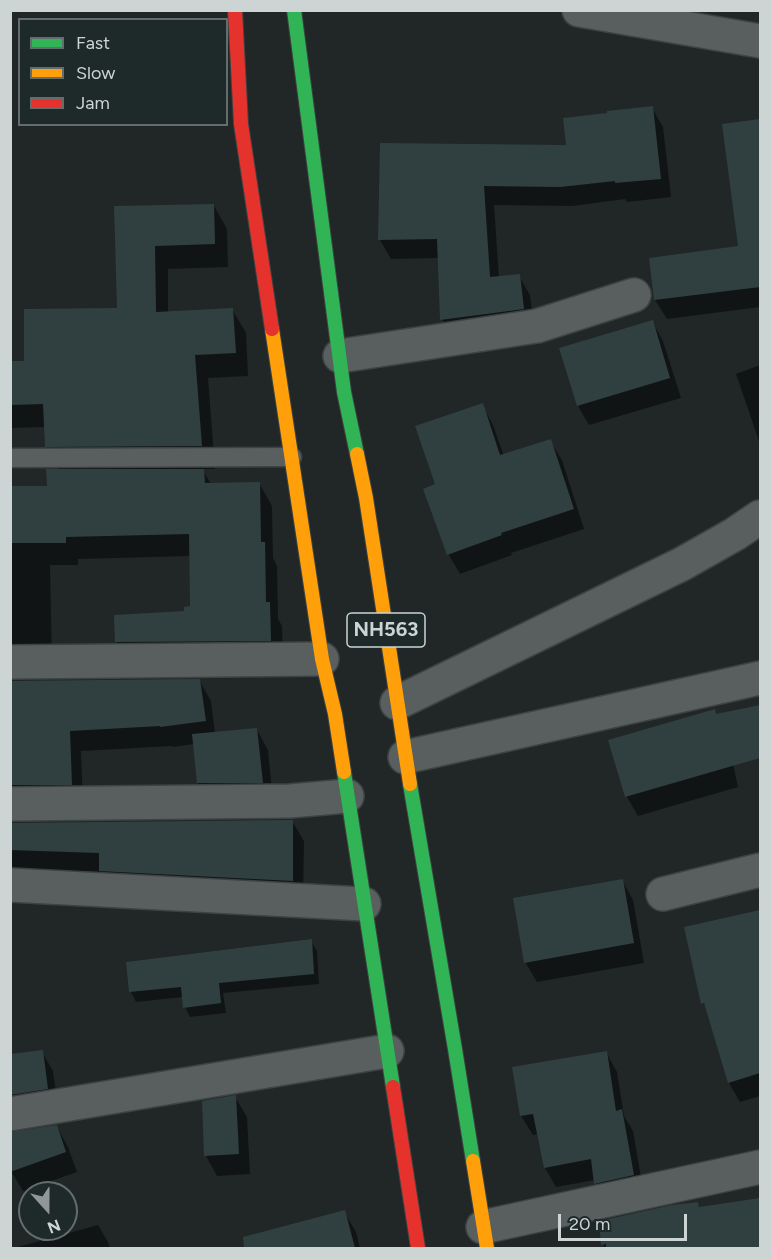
<!DOCTYPE html>
<style>
body{margin:0}
#map{position:relative;width:771px;height:1259px;overflow:hidden;background:#212626;font-family:Figtree,sans-serif}
canvas{display:block}
.frame{position:absolute;inset:0;border:12px solid #cdd4d4;pointer-events:none}
.legend{position:absolute;left:18px;top:18px;width:210px;height:108px;box-sizing:border-box;background:#1e2929;border:2px solid #646d6d;margin:0;padding:8px 10px;list-style:none;font-size:18px;color:#cdd4d4}
.legend li{display:flex;align-items:center;gap:12px;height:30px}
.legend b{width:30px;border:2px solid #646d6d}
.north{position:absolute;left:18px;top:1181px;width:60px;height:60px;box-sizing:border-box;background:#1e2929;border:2px solid #646d6d;border-radius:50%;rotate:159deg;font-size:16px;font-weight:700;line-height:24px;text-align:center;color:#cdd4d4}
.north::after{content:'';display:block;margin:auto;width:21px;height:27px;background:#919797;clip-path:polygon(50% 0,100% 100%,50% 72%,0 100%)}
.scale{position:absolute;left:558px;top:1214px;width:129px;height:27px;box-sizing:border-box;border:3px solid #cdd4d4;border-top:0;padding-left:8px;font-size:18px;line-height:21px;white-space:nowrap;color:#cdd4d4;-webkit-text-stroke:4px #1e2929;paint-order:stroke}
</style>
<div id="map">
<canvas width="771" height="1259"></canvas>
<div class="frame"></div>
<ul class="legend">
<li><b style="height:8px;background:#30b455"></b>Fast</li>
<li><b style="height:8px;background:#ff9f0a"></b>Slow</li>
<li><b style="height:8px;background:#e5322d"></b>Jam</li>
</ul>
<div class="north">N</div>
<div class="scale">20 m</div>
</div>
<script>
const ctx = document.querySelector('canvas').getContext('2d');
ctx.lineJoin = 'round';
function fill(path, color) {
  ctx.fillStyle = color;
  ctx.fill(path, 'evenodd');
}
function trace(path, color, width, dash) {
  ctx.strokeStyle = color;
  ctx.lineWidth = width;
  ctx.lineCap = dash ? 'butt' : 'round';
  ctx.setLineDash(dash || []);
  ctx.stroke(path);
}
function label(font, color, halo, rows, align = 'center') {
  ctx.font = font + ' Figtree,sans-serif';
  ctx.lineWidth = 6;
  ctx.setLineDash([]);
  ctx.textBaseline = 'middle';
  ctx.strokeStyle = halo;
  ctx.fillStyle = color;
  for (const [text, x, y, turn = 0] of rows) {
    ctx.save();
    ctx.translate(x, y);
    ctx.rotate((+turn || 0) * Math.PI / 180);
    ctx.textAlign = isNaN(turn) ? turn : align;
    if (halo) ctx.strokeText(text, 0, 0);
    ctx.fillText(text, 0, 0);
    ctx.restore();
  }
}
fill(new Path2D(`
 M652,108L663,127L671,197L627,202L625,199L572,206L494,205L499,278L519,276L530,295L534,327L453,338L442,319L439,258L391,259L380,240L382,144L568,146Z
 M760,120V307L667,319L655,300L740,248L724,125Z
 M214,206L227,229L228,267L168,269V313L232,309L246,333L248,376L208,378L215,469H202L211,484L259,483L272,506L273,558L277,566L278,619L282,626L283,663L130,664L117,642L185,612L192,608L190,556L78,559V565H50L52,665L10,671V487H48L60,471L46,446L45,427L10,428V363L26,362L118,309L116,207Z
 M652,321L663,341L681,398L589,425L578,406Z
 M760,365V444L736,374Z
 M482,405L493,425L504,456L550,441L562,460L584,529L511,553L512,555L460,574L449,555L424,490L437,485Z
 M199,680L211,701L215,734L257,730L268,750L273,802L209,803L198,783L194,744L173,747L172,746L81,751L83,804L10,810V682Z
 M726,731L738,787L638,816L627,797L610,741Z
 M292,821L304,841L303,901L112,891L101,872L10,869V824Z
 M622,880L633,900L644,963L537,982L525,962Z
 M759,912L760,916V1096L740,1102L729,1083L709,1013L703,1003Z
 M311,941L317,951L319,984L223,993L226,1013L190,1017L185,1007L183,997L136,1002L131,992Z
 M42,1052L53,1071L58,1108L10,1118V1056Z
 M606,1052L617,1072L624,1116L633,1131L644,1195L607,1203L595,1183V1180L556,1187L545,1168L539,1134L533,1135L521,1116Z
 M235,1097L247,1117L250,1174L217,1176L206,1156Z
 M57,1127L68,1147L77,1172L23,1191L11,1171Z
 M760,1199V1248H605L603,1244L698,1204L700,1208Z
 M344,1212L356,1232L360,1248H276L271,1231Z
 M98,1225L108,1242L110,1248H14Z`), '#0007');
fill(new Path2D(`
 M653,106L661,179L615,183V181L560,187L484,186L490,277L520,274L524,309L440,320L437,239L378,240L380,143L566,145L563,118L607,113V111Z
 M760,119V287L654,300L649,258L738,246L722,124Z
 M214,204L215,244L155,246L156,312L233,308L236,353L195,355L202,446L45,447L43,404L10,405V361H24V309L117,308L114,206Z
 M653,320L670,378L577,406L559,348Z
 M483,403L500,455L551,439L574,509L501,533L502,535L447,555L423,489L435,484L415,426Z
 M46,469H204L205,483L260,482L261,542H265L266,602H270L271,641L115,642L114,615L184,611V607L190,606L189,534L66,537V543H10V486H47Z
 M200,679L206,721L160,727V726L70,731L72,785H10V681Z
 M760,705V758L625,797L608,740L715,709L716,714Z
 M257,728L263,783H197L192,734Z
 M293,820V881L99,871V853L10,850V823Z
 M623,879L634,943L524,963L513,898Z
 M760,910V1073L728,1083L704,1003L701,1004L684,927Z
 M312,939L314,974L219,983L221,1003L183,1008L181,987L129,992L126,962Z
 M43,1050L48,1089L10,1095V1054Z
 M607,1051L616,1111L622,1109L634,1175L594,1184L591,1159L544,1168L533,1114L520,1116L512,1067Z
 M236,1095L239,1154L204,1156L202,1101Z
 M57,1125L66,1152L10,1172V1132Z
 M760,1198V1248H606V1244L601,1245L599,1221L672,1205L698,1202L699,1207Z
 M345,1210L355,1248H244L243,1237Z`), '#304040');
const lane = new Path2D(`
 M10,458L292,457`);
const street = new Path2D(`
 M579,10L760,41
 M340,356L537,326L634,295
 M10,662L322,659
 M397,703L682,564L735,534L760,517
 M405,757L760,678
 M10,804L290,801L347,796
 M10,885L364,904
 M663,894L760,870
 M10,1114L387,1051
 M483,1227L760,1167`);
const fast = new Path2D(`
 M294,10L344,392L357,454
 M344,772L393,1087
 M410,784L455,1049L473,1161`);
const slow = new Path2D(`
 M272,329L322,659L335,714L344,772
 M357,454L366,498L410,784
 M473,1161L487,1248`);
const jam = new Path2D(`
 M235,10L241,124L272,329
 M393,1087L418,1248`);
trace(lane, '#3d4242', 21);
trace(street, '#3d4242', 36);
trace(fast, '#3d4242', 16);
trace(slow, '#3d4242', 16);
trace(jam, '#3d4242', 16);
trace(lane, '#595e5e', 18);
trace(street, '#595e5e', 33);
trace(fast, '#30b455', 14);
trace(slow, '#ff9f0a', 14);
trace(jam, '#e5322d', 14);
for (const [x, y, w] of [
 [386,630,78]
]) {
  const box = new Path2D();
  box.roundRect(x - w / 2, y - 17, w, 34, 4.5);
  ctx.fillStyle = '#1e2929';
  ctx.fill(box);
  trace(box, '#cdd4d4', 1.5);
}
label('bold 20px', '#cdd4d4', null, [
 ["NH563",386,630]
]);
</script>
